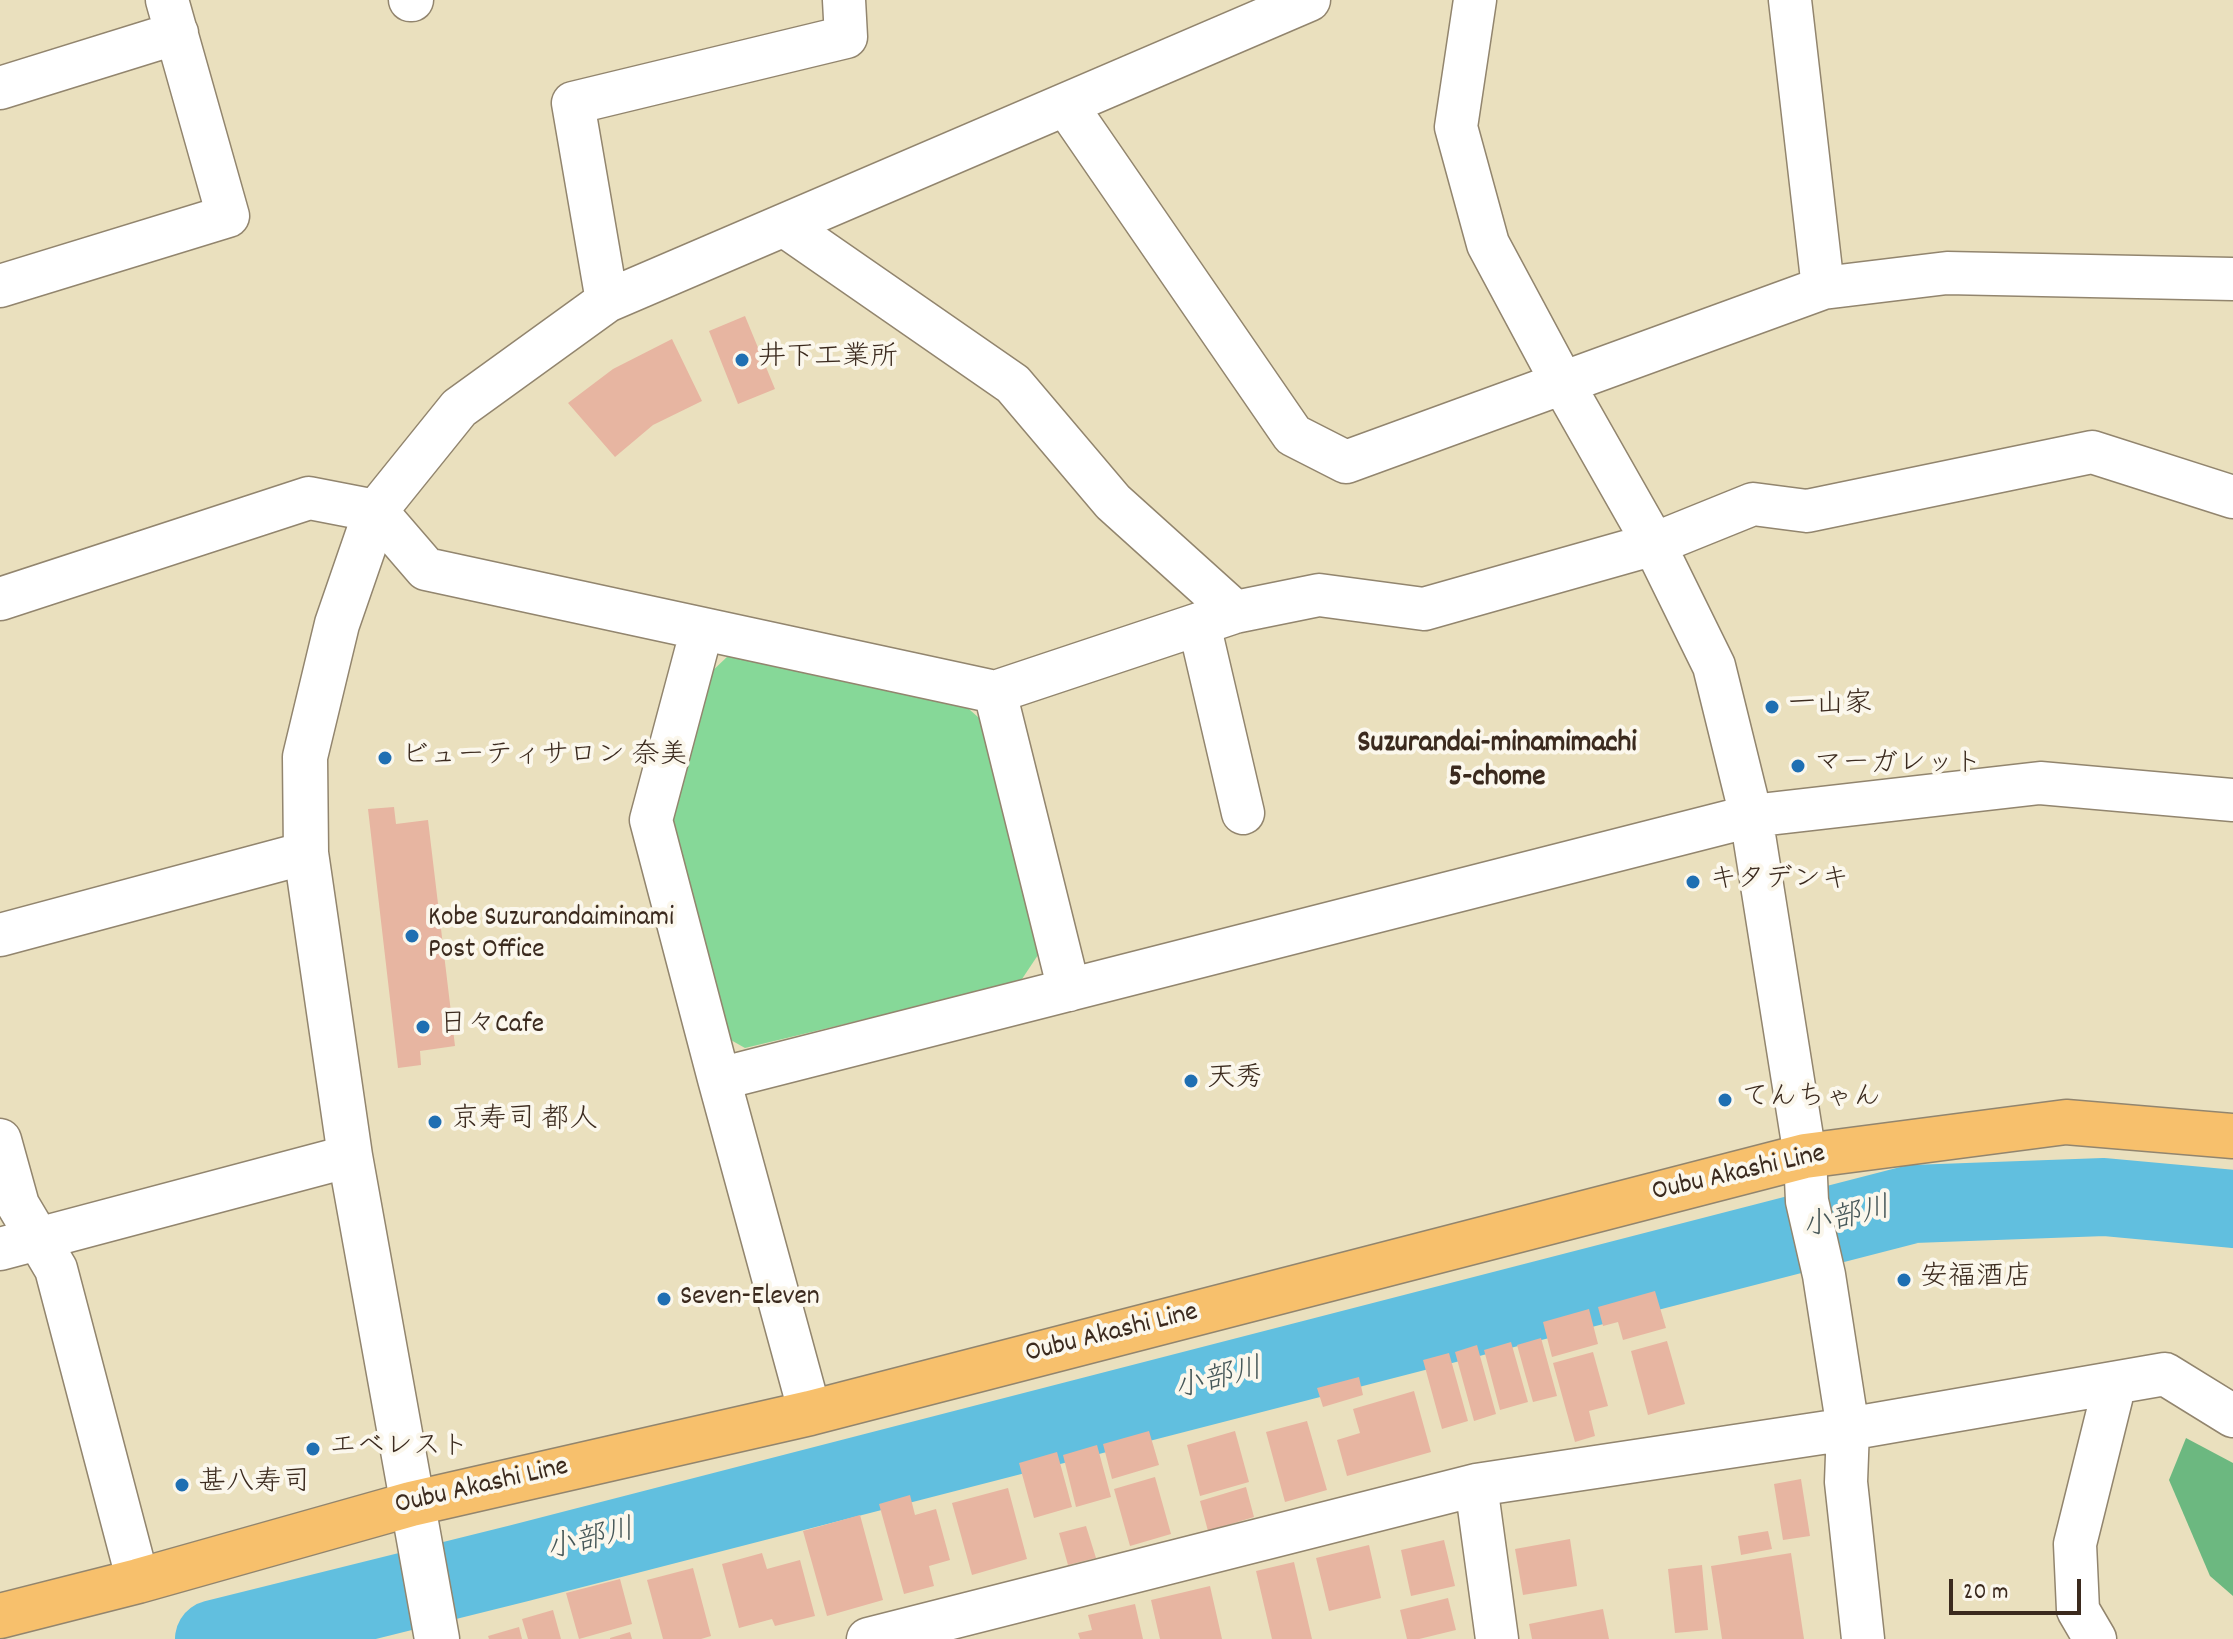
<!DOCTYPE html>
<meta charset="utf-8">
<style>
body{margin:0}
#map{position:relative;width:2233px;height:1639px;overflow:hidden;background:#eae0be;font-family:Dekko,sans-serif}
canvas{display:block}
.scale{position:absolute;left:1949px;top:1579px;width:132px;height:36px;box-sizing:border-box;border:4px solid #3b2a1e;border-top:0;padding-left:10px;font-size:24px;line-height:28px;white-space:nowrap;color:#3b2a1e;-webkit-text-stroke:6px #fbf7ec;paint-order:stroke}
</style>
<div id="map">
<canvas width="2233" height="1639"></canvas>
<div class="scale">20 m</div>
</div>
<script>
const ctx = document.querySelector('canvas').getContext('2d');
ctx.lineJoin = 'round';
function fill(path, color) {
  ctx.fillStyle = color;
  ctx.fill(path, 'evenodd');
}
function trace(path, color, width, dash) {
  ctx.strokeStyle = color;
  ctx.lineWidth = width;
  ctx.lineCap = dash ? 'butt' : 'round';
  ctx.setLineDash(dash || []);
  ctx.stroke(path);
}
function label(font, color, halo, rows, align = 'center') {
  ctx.font = font + ' Dekko,"Klee One",sans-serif';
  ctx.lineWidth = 8;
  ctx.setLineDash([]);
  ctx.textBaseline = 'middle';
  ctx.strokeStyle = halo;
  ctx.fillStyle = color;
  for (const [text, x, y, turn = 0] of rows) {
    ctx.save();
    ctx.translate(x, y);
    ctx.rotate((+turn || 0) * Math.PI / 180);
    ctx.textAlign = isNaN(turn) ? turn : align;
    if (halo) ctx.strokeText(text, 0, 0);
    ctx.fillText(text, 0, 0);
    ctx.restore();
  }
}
fill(new Path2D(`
 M728,656L962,703L986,724L1046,943L1020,982L745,1048L722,1035L669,807L707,676Z`), '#86d898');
fill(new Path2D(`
 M2186,1438L2233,1463V1596L2210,1576L2169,1480Z`), '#6cb880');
trace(new Path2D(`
 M214,1639L520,1563L1913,1204L2104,1197L2233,1209`), '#61bfdf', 78);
fill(new Path2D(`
 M745,316L775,389L738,404L709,331Z
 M672,339L702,401L653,425L615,457L568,403L613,369Z
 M394,807L396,824L428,820L455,1046L420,1051L421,1065L398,1068L368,809Z
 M1655,1291L1666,1328L1623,1340L1618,1322L1603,1326L1598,1307Z
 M1589,1309L1598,1344L1552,1357L1543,1322Z
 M1541,1338L1557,1396L1533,1402L1517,1345Z
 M1667,1341L1685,1404L1648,1415L1631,1351Z
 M1511,1342L1528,1402L1500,1410L1484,1350Z
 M1477,1345L1496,1414L1474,1421L1455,1352Z
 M1593,1352L1608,1406L1589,1411L1595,1436L1575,1442L1553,1363Z
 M1449,1353L1468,1421L1442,1429L1423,1360Z
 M1359,1377L1363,1395L1323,1407L1317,1388Z
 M1414,1391L1431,1452L1347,1476L1337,1440L1360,1433L1353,1409Z
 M1307,1421L1327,1490L1285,1502L1266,1432Z
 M1149,1431L1159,1465L1112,1479L1103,1444Z
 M1235,1431L1249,1482L1200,1496L1187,1445Z
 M1097,1445L1111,1497L1076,1507L1063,1455Z
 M1057,1452L1072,1507L1034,1518L1019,1463Z
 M1155,1477L1171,1534L1130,1546L1114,1489Z
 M1801,1479L1810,1536L1783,1540L1774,1484Z
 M1246,1487L1254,1517L1208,1531L1200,1501Z
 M1008,1488L1027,1559L972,1575L952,1503Z
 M910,1495L915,1515L936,1509L950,1560L929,1566L934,1586L904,1594L879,1504Z
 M860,1515L883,1600L827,1616L803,1531Z
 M1086,1526L1096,1558L1068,1565L1059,1533Z
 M1768,1531L1772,1549L1741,1555L1738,1536Z
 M1570,1539L1577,1586L1523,1595L1515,1549Z
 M1444,1540L1455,1586L1411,1596L1401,1550Z
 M1369,1545L1381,1598L1329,1611L1316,1558Z
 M762,1553L767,1569L800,1560L815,1616L775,1626L772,1619L739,1628L722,1564Z
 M1791,1553L1804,1639H1722L1711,1566Z
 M1294,1562L1312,1639H1272L1256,1571Z
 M1702,1565L1708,1630L1675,1633L1668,1569Z
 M693,1568L711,1636L701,1639H663L647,1580Z
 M620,1579L632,1624L579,1639L566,1593Z
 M1210,1586L1222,1639H1160L1151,1600Z
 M1448,1598L1456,1630L1419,1639H1407L1400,1610Z
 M1135,1604L1143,1639H1080L1078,1633L1092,1630L1088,1615Z
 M1603,1609L1609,1639H1532L1529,1624Z
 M553,1610L561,1639H528L522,1619Z
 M519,1627L522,1639H489L488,1636Z
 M630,1632L632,1639H610V1638Z`), '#e7b5a1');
const minor = new Path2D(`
 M410,0H412
 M1475,0L1456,127L1488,244L1562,382L1654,544L1714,666L1751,816L1805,1156L1807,1201L1824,1275L1848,1429L1846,1482L1863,1639
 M1790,0L1823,288
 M0,88L177,33
 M1066,105L1293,435L1346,462L1823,288L1947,273L2233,279
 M785,226L1013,384L1113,502L1235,612
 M0,286L228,216L167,0
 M607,301L573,103L846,37L844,0
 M376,511L459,408L607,301L1309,0
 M0,599L309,498L376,511L426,569L995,692L1235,612L1319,595L1424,609L1654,544L1753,504L1807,511L2092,452L2233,497
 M1199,624L1243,813
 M702,629L651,820L719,1079L810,1413
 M995,692L1069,990
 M0,935L306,853
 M719,1079L1751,816L2040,783L2233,800
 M0,1140L18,1205L56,1269L138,1581
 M0,1249L350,1156
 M1476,1485L1497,1639
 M868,1639L1476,1485L1848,1429L2165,1374L2233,1416
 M2095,1639L2078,1610L2075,1544L2115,1383`);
const tertiary = new Path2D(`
 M376,511L337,624L305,757L306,853L350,1156L437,1639`);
const primary = new Path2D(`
 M0,1616L138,1581L411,1504L810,1413L1805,1156L2066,1122L2233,1136`);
trace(minor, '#92856e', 45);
trace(tertiary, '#92856e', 47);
trace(primary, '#92856e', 47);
trace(minor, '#fff', 42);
trace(tertiary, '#fff', 44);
trace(primary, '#f7c06c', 44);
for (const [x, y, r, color] of [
 [742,360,8,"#1f6fb2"],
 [1772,707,8,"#1f6fb2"],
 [385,758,8,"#1f6fb2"],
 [1798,766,8,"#1f6fb2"],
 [1693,882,8,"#1f6fb2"],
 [412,936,8,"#1f6fb2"],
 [423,1027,8,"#1f6fb2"],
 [1191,1081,8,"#1f6fb2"],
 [1725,1100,8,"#1f6fb2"],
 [435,1122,8,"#1f6fb2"],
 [1904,1280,8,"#1f6fb2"],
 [664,1299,8,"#1f6fb2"],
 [313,1449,8,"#1f6fb2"],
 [182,1485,8,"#1f6fb2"]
]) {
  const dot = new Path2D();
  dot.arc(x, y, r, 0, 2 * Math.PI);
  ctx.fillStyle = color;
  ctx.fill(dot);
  trace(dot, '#fbf7ec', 3);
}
label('28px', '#3b2a1e', '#fbf7ec', [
 ["井下工業所",758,360],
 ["一山家",1788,707],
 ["ビューティサロン 奈美",401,758],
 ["マーガレット",1814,766],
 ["キタデンキ",1709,882],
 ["Kobe Suzurandaiminami",428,920],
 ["Post Office",428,952],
 ["日々Cafe",439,1027],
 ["天秀",1207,1081],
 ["てんちゃん",1741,1100],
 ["京寿司 都人",451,1122],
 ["安福酒店",1920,1280],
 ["Seven-Eleven",680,1299],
 ["エベレスト",329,1449],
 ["甚八寿司",198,1485]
], 'left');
label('28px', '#3b2a1e', '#fbf7ec', [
 ["Oubu Akashi Line",1739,1175,-13],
 ["Oubu Akashi Line",1112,1335,-14],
 ["Oubu Akashi Line",482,1488,-13]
]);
label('bold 30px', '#3b2a1e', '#fbf7ec', [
 ["Suzurandai-minamimachi",1497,746],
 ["5-chome",1497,780]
]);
label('italic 30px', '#465758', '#fbf7ec', [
 ["小部川",1847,1221,-14],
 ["小部川",1219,1382,-14],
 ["小部川",591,1543,-14]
]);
</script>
